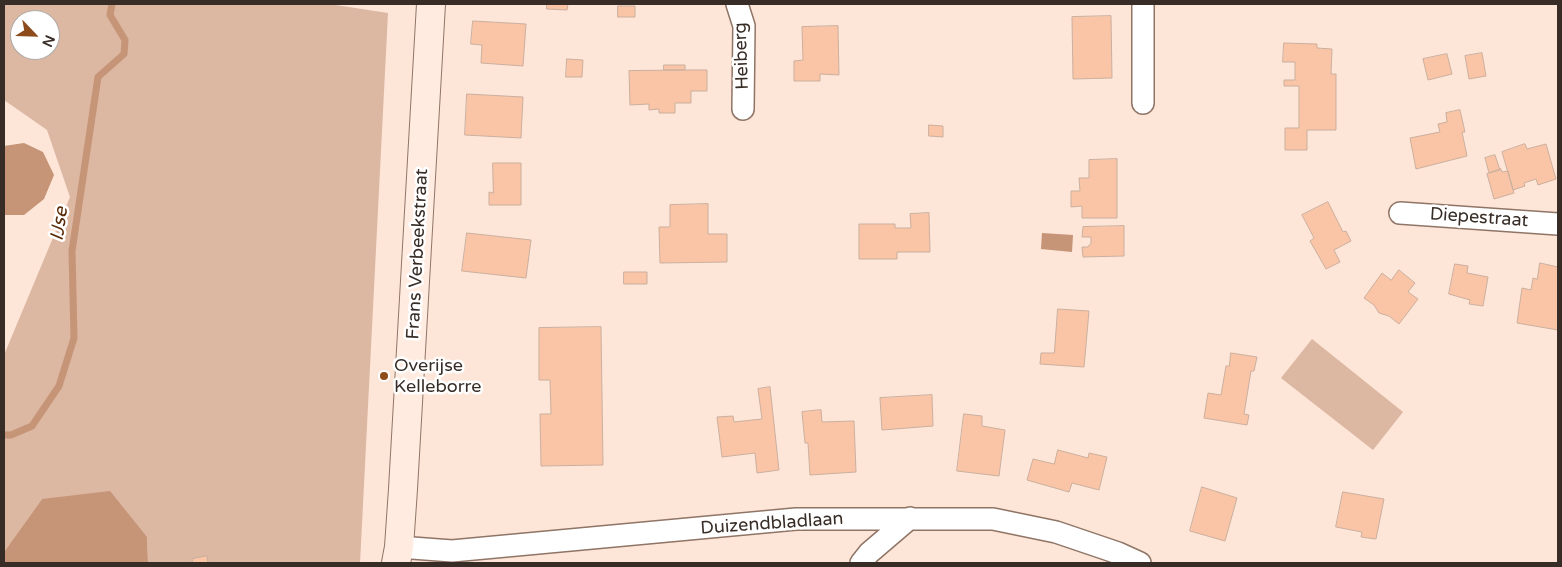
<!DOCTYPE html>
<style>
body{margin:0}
#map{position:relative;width:1562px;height:567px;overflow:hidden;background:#fde5d7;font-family:"Varela Round",sans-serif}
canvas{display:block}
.frame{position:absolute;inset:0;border:5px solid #382d26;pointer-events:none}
.north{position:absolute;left:10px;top:10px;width:50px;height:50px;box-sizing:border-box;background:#fff;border:1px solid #afaba8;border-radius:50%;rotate:114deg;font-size:14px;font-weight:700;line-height:20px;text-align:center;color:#382d26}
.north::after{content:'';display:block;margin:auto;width:18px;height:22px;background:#8d4a1b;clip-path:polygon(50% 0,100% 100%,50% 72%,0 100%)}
</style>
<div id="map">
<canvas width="1562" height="567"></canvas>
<div class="frame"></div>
<div class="north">N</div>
</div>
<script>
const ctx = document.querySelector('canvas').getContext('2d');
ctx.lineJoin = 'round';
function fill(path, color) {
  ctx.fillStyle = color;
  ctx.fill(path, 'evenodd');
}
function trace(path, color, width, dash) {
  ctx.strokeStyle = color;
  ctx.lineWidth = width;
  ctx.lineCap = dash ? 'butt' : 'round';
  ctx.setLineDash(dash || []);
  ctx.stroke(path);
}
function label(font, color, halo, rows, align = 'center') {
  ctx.font = font + ' "Varela Round",sans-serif';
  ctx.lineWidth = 5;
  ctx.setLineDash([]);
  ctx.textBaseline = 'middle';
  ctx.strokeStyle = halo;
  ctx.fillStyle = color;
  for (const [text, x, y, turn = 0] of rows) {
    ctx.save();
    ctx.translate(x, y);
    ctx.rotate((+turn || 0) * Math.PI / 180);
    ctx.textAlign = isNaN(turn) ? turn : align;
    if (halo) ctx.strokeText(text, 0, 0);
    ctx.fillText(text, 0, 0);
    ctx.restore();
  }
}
fill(new Path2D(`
 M4,4H329L388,13L360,563H148L147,537L42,499L4,552V355L70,197L47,130L4,100ZM20,20H50V50H20Z
 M1312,339L1403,412L1373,450L1281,378Z`), '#dcb7a2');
fill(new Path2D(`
 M24,143L43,152L54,175L44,199L24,215H4V146Z
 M1042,233L1073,235L1072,252L1041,249Z
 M110,491L147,537L148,563H4V552L42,499Z`), '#c69477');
trace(new Path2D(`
 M4,435H11L32,426L59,386L74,338L72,251L98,77L124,54L125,40L110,15L112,4`), '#c69477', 7);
const building = new Path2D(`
 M547,4H568L567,10L547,9Z
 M618,6H635V17H618Z
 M1111,16L1112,78L1073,79L1072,17Z
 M473,21L526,24L523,66L481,63L482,45L471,44Z
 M838,26L839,75L820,74V81H794V61L803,60L802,27Z
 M1284,43L1317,44V48L1332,49L1331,74H1336V130H1307V150H1285V128H1299V86H1284V80H1295V62H1283Z
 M1482,53L1486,76L1469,79L1465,56Z
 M1447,54L1452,74L1428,80L1423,59Z
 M567,59L583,60L582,77H566Z
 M664,65H685V70H664Z
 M685,70H707V91H691V103H675V113H659V109L649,110V104L630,105L629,71Z
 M467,94L523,97L521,138L465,135Z
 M1460,110L1465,132H1462L1467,156L1416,169L1410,138L1440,132L1438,124L1447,122L1446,113Z
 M929,125L943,126V137L929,136Z
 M1525,144L1527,149L1546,144L1556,179L1538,185L1536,179L1524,183L1525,186L1513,190L1502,152Z
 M1495,155L1500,170L1489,173L1485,158Z
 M1117,159V218H1082V206L1071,207V191H1080L1079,178H1089V160Z
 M493,163H521V205H489V192L493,193Z
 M1501,169L1502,172L1508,171L1514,193L1494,199L1487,174Z
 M1328,202L1343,232L1346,231L1351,241L1334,250L1340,262L1326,269L1310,241L1314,238L1302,215Z
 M708,204V234H727V262L660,263L659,227H670V205Z
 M929,213L930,252H897V259H859V224H895V228H911L910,214Z
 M1124,226V256L1083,257L1082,247H1088L1091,243V237H1082L1083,227Z
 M467,233L531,240L526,278L462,271Z
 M1540,263L1558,267V330L1517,323L1522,288L1531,290L1533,278L1537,279Z
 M1455,264L1468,266L1467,273L1488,277L1483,306L1469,304L1470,300L1449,294Z
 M1399,270L1415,283L1408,292L1418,299L1399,324L1389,316L1379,313L1374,305L1364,298L1382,273L1391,280Z
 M624,272H647V284H624Z
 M1058,309L1089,311L1084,367L1040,364L1041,353H1054Z
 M601,327L603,465L541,466L540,414H551L550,380H539V328Z
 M1231,353L1257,357L1254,371H1251L1244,414L1249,415L1247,425L1204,418L1208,393L1221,395L1226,366H1229Z
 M770,387L779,470L757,473L755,453L722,457L717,417L733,416L734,422L762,419L758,389Z
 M932,395L933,426L882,430L880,398Z
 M821,410L822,422L854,421L856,472L810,475L808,443H805L802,412Z
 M964,414L982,416V426L1005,430L999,476L957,471Z
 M1058,450L1088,458L1089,453L1107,457L1099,490L1072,483L1069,492L1027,480L1033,459L1054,464Z
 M1202,487L1237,498L1225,541L1190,531Z
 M1343,492L1384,499L1376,539L1361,537L1362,532L1336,527Z
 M207,556L208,563H193L192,559Z`);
fill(building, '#fac5a6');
trace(building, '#cbaf9e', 1);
const minor = new Path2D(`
 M737,4L744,26L743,109
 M1143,4V103
 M1400,213L1558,224
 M399,547L452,551L796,519H993L1056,532L1118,553L1140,563
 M861,563L869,553L910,518`);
const secondary = new Path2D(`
 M396,563L399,547L403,489L431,4`);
trace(minor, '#8f7566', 24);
trace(secondary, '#8f7566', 30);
trace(minor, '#fff', 21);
trace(secondary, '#ffebdf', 28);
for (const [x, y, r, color] of [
 [384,376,5,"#8d4a1b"]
]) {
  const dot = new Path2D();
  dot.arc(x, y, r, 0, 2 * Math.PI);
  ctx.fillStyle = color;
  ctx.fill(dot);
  trace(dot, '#fff', 2);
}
label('18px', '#382d26', '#fff', [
 ["Heiberg",742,56,-92],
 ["Diepestraat",1479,218,4],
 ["Frans Verbeekstraat",418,254,-87],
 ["Duizendbladlaan",772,524,-4]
]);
label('18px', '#382d26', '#fff', [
 ["Overijse",394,366],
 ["Kelleborre",394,387]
], 'left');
label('italic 19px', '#5b2c09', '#fff', [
 ["IJse",60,224,-82]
]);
</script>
